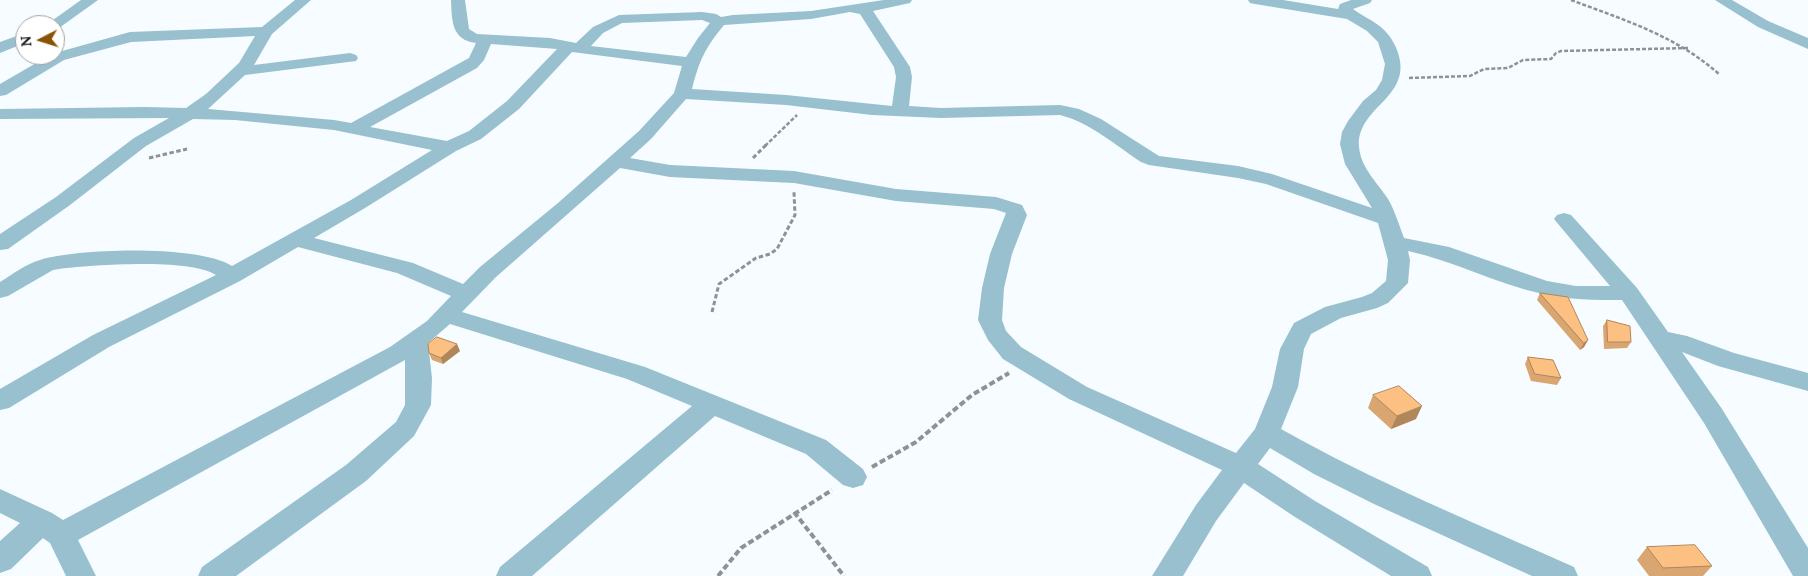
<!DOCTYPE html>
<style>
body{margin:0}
#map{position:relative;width:1808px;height:576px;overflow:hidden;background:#f6fcff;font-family:Lora,serif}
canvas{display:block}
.north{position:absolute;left:15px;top:15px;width:50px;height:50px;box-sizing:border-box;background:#fff;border:1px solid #a2a3a3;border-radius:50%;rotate:265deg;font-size:14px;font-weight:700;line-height:20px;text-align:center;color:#16191a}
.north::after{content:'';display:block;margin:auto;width:18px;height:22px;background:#8a5304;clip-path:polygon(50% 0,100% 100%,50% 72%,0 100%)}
</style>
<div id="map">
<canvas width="1808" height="576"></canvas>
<div class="north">N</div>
</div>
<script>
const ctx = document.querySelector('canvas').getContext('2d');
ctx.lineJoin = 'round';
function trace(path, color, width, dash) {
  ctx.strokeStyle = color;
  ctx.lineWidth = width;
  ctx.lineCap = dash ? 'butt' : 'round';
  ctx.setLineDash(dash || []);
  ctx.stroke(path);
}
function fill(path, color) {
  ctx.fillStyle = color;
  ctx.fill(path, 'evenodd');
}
trace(new Path2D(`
 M1571,0C1624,20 1677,36 1720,75
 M1409,78L1470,76L1484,69L1508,68L1523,60L1551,59L1556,53L1561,51L1688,48
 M765,146L797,115`), '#8e9294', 2.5, [4, 2]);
trace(new Path2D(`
 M149,158L187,149
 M753,158L766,145
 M712,312L719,284L756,258L770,254L777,249L795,215L794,192`), '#8e9294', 3, [4.5, 2.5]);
trace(new Path2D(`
 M872,467L916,442L972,395L1009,373
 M794,512L844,576
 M718,576L741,548L832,490`), '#8e9294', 4, [6, 3]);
fill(new Path2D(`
 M81,0H98L59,28L55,29V25H46Z
 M295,0H311L272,34L254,65L350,53L356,55L358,58L356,61L245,75L208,109L334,120L351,123L469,58L476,43C451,40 452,20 451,0H465L469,29L477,34L550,38L576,43L593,27L619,15L702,12L716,14L721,17L733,15L811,11L884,0H912L910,3L873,11L910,67L912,77L909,106L941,108L1060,105L1079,109L1101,119L1159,156L1238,166L1272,174L1372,208L1345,164L1340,144L1342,132L1348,121L1363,101L1376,90L1382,80L1385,64L1378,42L1367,31L1347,19L1255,4L1250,3L1248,0H1283L1338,9L1340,4L1351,0H1372L1370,3L1353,9C1362,16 1373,20 1382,28C1391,36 1398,48 1400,61C1406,99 1357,109 1359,146C1360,167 1377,182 1388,199C1395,211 1399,225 1404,238L1449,247L1547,281L1576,286H1610L1554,219L1557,215L1564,213L1571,215L1637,288L1668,332L1687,336L1734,353L1808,373V391L1718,366L1682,352L1722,409L1808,548V576H1793L1704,423L1622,300C1595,300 1569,300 1543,294C1497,284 1454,261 1408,251L1410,260L1408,283L1388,303L1377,308L1341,318L1311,334L1304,349L1298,387L1281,429C1375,482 1475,523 1574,567L1578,576H1532L1374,504L1314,474L1270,448L1258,464L1315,501L1428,567L1432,576H1391L1295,517L1244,483L1216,521L1183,576H1152L1196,505L1222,470L1069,399L1003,359L988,340L978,320L982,288L990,254L1006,213L994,209L896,201L794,183L670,177L620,168L496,277L462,312L645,367L826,440L863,469L867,477L863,485L853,488L843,485L806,454L715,416L532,576H496L500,567L692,406L627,379L450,324L428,343L432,378L431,405L414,436L366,481L236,576H198L202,567L346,465L396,422L405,405V360L78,540L96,576H66L50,543L43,538L11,569L0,573V541L20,523L0,513V489L52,513L63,520L390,347L427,321L451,296L397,273L298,247L240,281L109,347L9,408L0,410V389L93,335L216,275C189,258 92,265 59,269L53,270L8,296L0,298V282C13,274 26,264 40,260C79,248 199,245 232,266L351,200L432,150L334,130L235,120L193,119L146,146L70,205L8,249L0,250V234L56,197L134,138L169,118L0,119V109L145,107L186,108L206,94L239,63L255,36L131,42L64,60L6,95L0,96V84L50,55H55V53L130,32L262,27ZM850,12L860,14L894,67L896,77L892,106L786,95L692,89C699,61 705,48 724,25L811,19ZM702,20L710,23L698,38L686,57L591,46L603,33L622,23ZM491,44L557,49L507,101L469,131L447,141L370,127L477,68L484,60ZM572,52L682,66L674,93L639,131L558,203L480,267L463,284L413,263L314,238L365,208L456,151L481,139L519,109ZM686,99L786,105L872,115L941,118L1060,115C1091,123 1115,145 1141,162L1149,165L1238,178L1266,184L1378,223L1388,260L1386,281L1372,293L1362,297L1325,307L1294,323L1280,349L1272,387L1255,429L1236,453L1087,387L1021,347L1006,331L1002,320L1004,288L1012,254L1027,215L1022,205L996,197L896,189L794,171L670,165L630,158L651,139Z
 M1715,0H1732L1768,21L1808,38V49L1758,27Z
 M25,33V43L0,53V42Z`), '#98c0ce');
fill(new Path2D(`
 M1540,293L1588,340L1584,347L1580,350L1537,300Z
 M1607,320L1631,342L1627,348L1604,349L1603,326Z
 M460,351L443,364L432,360L429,353Z
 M1528,357L1561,378L1557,385L1531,381L1525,364Z
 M1373,395L1416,419L1391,429L1368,408Z
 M1647,547L1712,566L1703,576H1649L1637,560Z`), '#d9a570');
fill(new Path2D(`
 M1588,340L1584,347L1580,350L1584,343Z
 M457,344L460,351L443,364L441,358Z
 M1422,406L1416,419L1391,429L1397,416Z`), '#b0865b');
const building = new Path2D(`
 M1540,293L1568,297L1588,340L1584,343Z
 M1607,320L1630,326L1631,342H1608Z
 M437,337L457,344L441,358L429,353L428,344Z
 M1528,357L1553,360L1561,378L1535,374Z
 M1399,386L1422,406L1397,416L1373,395Z
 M1695,545L1712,566L1663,568L1647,547Z`);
fill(building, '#fcc082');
trace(building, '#b0865b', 1);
</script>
